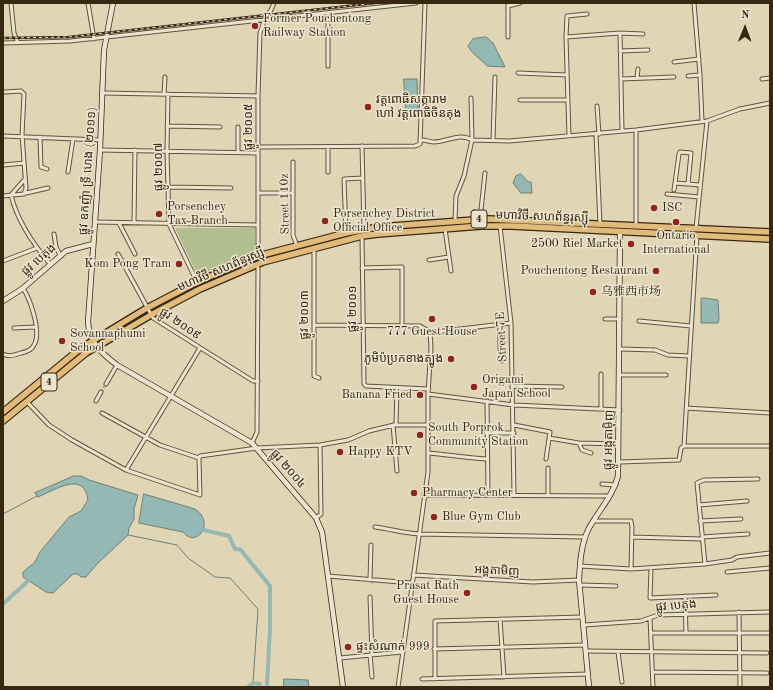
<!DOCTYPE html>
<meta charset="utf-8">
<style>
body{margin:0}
#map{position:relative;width:773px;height:690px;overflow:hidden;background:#e0d6b6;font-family:"Old Standard TT",serif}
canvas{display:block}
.frame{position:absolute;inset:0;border:4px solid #382711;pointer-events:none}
.north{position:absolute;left:725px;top:8px;width:40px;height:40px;-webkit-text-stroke:3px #ebe4d0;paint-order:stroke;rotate:1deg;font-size:11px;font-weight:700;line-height:16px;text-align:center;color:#382711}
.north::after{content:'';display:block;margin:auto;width:14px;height:18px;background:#382711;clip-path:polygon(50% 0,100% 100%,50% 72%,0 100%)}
</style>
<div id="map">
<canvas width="773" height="690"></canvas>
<div class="frame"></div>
<div class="north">N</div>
</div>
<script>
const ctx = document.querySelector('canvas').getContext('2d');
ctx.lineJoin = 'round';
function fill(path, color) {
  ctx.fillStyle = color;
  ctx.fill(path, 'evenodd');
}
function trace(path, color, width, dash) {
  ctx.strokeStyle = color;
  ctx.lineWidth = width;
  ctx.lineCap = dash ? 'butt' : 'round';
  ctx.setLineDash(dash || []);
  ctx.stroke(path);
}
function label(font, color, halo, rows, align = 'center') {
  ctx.font = font + ' "Old Standard TT","Noto Serif SC","Noto Sans Khmer",serif';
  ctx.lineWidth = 3;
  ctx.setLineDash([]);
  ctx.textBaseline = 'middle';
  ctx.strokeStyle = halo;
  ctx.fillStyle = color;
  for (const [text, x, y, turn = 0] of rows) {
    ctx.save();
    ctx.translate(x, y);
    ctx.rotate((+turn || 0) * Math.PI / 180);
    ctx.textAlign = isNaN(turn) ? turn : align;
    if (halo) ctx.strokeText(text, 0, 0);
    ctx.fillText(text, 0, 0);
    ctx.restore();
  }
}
fill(new Path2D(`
 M175,228H255V252L198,276Z`), '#b1be8f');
const water = new Path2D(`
 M486,37L493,43L505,67L487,66C481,59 472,54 468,46L473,39Z
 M404,79H417L418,111L406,113Z
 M521,174L528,182H531L532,193H521L513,183L516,176Z
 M704,298L718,300L719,319L718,323H701V299Z
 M74,476H81L89,480L138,495L134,509V519L129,528L128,535L97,564L86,577H81L78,574H73L53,593L46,592L23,577V572L35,562L40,552L69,517L81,511L88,500C84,470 55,490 38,497L35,493Z
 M144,494L195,509C216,523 196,549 183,532L139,523Z
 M284,679L308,680L309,687H284Z`);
fill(water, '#94b8b4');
trace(water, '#6f7e73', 1);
trace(new Path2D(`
 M3,514L37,496
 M128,535L177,545L188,558L215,577L230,578L258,609L253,683
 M267,687V684`), '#6f7e73', 1);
trace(new Path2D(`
 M204,530L229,536L235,549H240L270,586V629L267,684
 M3,604L28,581
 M248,687L253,683L260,684`), '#94b8b4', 4);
trace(new Path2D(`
 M101,392L106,384`), '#beb395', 3, [3, 1.5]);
const street = new Path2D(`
 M11,3L14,33L18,43
 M88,3L94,39
 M508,3V37
 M694,3L700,75L702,121
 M508,6L520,3
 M328,13V66
 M620,33L643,34
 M566,37L567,16L587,14
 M3,43L70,41L416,3
 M620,51L648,50
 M674,62L699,59
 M518,73L567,75
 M688,76L700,75
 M637,78L638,69
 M621,79L674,77
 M762,79L770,78
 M103,93L258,96
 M164,94L165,77
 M168,94L167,151L169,224L197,282
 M520,100H567
 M597,106L599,134
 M167,126L220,127
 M636,130V226
 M596,134L600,224
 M3,136L100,140
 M569,136L566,37L620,33L622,131
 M40,137L41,167L47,169
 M421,140C426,140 430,142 434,142C447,142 460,132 472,140L509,141L636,130L707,121L740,109L770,103
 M493,140L495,77
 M362,146L364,229
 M258,147L415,146L420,144L425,3
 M100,150L258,153
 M238,152V127
 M293,162V235L297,246
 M3,165L24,163
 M68,172L73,139
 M328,172V147
 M675,183L700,185
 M168,187L231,188
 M674,190L679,154L680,152L691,153L688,184
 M26,193L48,188
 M258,193H293
 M667,194L699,197
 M11,195C17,220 33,244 50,264
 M11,195L25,179
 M3,196L24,194L26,188L22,135L24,94L21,91L5,92
 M480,219L485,173
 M455,221L456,196L464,176L472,140L471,98
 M95,222L258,225
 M119,223L135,254
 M134,223L135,150
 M500,226L511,323L514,494
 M696,228L707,121
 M445,229L451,271
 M346,233L344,179L363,178
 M54,234L56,247L60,255
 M362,236L364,384L366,386L428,389
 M314,249V376L319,378
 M118,254L153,318L253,381H258
 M258,256V96L260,33L266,16L271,10L274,3
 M429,260L449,257
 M3,261L37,248
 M362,268L402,267V325
 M605,319H620
 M639,321L691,326
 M500,324V348L502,361
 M314,325L420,326L430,332H435L511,323
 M14,328L35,327
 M620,349L655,350L668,355L689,356
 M3,354C8,357 16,355 21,353C26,352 32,350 34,345C42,332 30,299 23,288
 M620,375H666
 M106,384L117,365
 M513,386L562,387
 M428,394L514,405L620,410
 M96,401L101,392
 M487,401L488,494
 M27,402L49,425L72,440L126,470L200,495L199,458
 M686,408L770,413
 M601,409V374
 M102,413L160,445L199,458L200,456L257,448L320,445L348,440L369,431L394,425H428
 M393,425L397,471
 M396,425L397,388
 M514,425L550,432L546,459
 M486,433H514
 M549,438L579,443L618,444
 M252,443L257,432L258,269L257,264
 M579,443L582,450L591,453
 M684,446H770
 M429,453C450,455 466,458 487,459
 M620,462L679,460L681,448L684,446L697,235
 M126,470L200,348
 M602,484L616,485
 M424,495L610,496
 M548,495V468
 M699,505L747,501
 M316,518L321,514L320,445
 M594,521H631L632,527L631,569
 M700,521L741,519
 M375,527C391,529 403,533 419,534L585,537
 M632,537L702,539
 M702,537L748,534
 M705,564L697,483L704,480L758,479
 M580,566L631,569L705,564L732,560L737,557L770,553
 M651,568L650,598L716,595
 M727,572L770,568
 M413,575L533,582L579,580
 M328,576L412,583
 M370,580L371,545
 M580,585L616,586
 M685,596L686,633
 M370,597L372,655
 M739,612L740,687
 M650,618L653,687
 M500,619L504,677
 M584,625L641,621L658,615L770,612
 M651,633H770
 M434,649L585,645
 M586,651L767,653
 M618,652L622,682
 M370,655L372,677
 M340,658L402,652
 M653,672L767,673
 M422,679L588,674
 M435,679V621L583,617
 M398,687L428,472V394L431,347L430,332`);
const secondary = new Path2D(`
 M113,3L104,50L100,150L88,322C89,342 102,354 117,365L252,443L316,518L322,532L343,687
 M3,301L22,289L66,251L93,244
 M589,687L579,580C580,562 581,544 589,528C599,510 613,496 618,476L620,232`);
const highway = new Path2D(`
 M3,412L81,348L147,308L197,282L258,256L346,233L378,227L488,219L770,232
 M3,421L86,353L151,315L200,289L263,262L362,236L378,234L481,226H512L770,239`);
trace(street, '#62533a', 5);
trace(secondary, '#382711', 6);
trace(highway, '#382711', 8);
trace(street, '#ebe4d0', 3);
trace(secondary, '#ebe4d0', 4.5);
trace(highway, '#e0bb7b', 5.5);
const rail = new Path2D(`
 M3,38L69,37L375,3`);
trace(rail, '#382711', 2.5);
trace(rail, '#ebe4d0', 1, [3]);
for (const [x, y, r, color] of [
 [255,26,4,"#8f2418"],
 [368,107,4,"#8f2418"],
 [654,208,4,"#8f2418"],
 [159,214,4,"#8f2418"],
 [325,221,4,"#8f2418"],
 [676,222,4,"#8f2418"],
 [631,244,4,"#8f2418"],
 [179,264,4,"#8f2418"],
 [656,271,4,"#8f2418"],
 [593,292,4,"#8f2418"],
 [432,319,4,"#8f2418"],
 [62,341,4,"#8f2418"],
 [451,359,4,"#8f2418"],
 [474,387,4,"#8f2418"],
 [420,395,4,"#8f2418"],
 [420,435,4,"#8f2418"],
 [340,452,4,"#8f2418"],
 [414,493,4,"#8f2418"],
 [434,517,4,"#8f2418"],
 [467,593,4,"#8f2418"],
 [348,647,4,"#8f2418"]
]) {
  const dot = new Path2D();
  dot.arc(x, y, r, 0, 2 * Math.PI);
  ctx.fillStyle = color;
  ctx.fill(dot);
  trace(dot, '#ebe4d0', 1.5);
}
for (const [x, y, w] of [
 [479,219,16],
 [49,382,16]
]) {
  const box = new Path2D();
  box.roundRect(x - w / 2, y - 9, w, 18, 3);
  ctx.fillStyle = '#ebe4d0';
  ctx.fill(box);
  trace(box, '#382711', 1);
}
label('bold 11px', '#382711', null, [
 ["4",479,219],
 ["4",49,382]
]);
label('12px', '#382711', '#ebe4d0', [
 ["Former Pouchentong",263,19],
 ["Railway Station",263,33],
 ["វត្តពោធិសត្តារាម",376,100],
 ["ហៅ វត្តពោធិចិនតុង",376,114],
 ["Porsenchey",167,207],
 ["Tax Branch",167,221],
 ["ISC",662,208],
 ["Porsenchey District",333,214],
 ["Official Office",333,228],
 ["Ontario",676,236,"center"],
 ["International",676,250,"center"],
 ["2500 Riel Market",623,244,"right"],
 ["Kom Pong Tram",171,264,"right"],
 ["Pouchentong Restaurant",648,271,"right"],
 ["乌雅西市场",601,292],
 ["777 Guest House",432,332,"center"],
 ["Sovannaphumi",70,334],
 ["School",70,348],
 ["ភូមិប៉ប្រកខាងត្បូង",443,359,"right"],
 ["Origami",482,380],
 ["Japan School",482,394],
 ["Banana Fried",412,395,"right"],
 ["South Porprok",428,428],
 ["Community Station",428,442],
 ["Happy KTV",348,452],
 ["Pharmacy Center",422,493],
 ["Blue Gym Club",442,517],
 ["Prasat Rath",459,586,"right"],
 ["Guest House",459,600,"right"],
 ["ផ្ទះសំណាក់ 999",356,647]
], 'left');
label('12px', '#382711', '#ebe4d0', [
 ["ផ្លូវ ២០០៥",249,127,-90],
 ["ផ្លូវ ២០០៧",159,167,-91],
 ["ផ្លូវ ឧកញ៉ា ទ្រី ហេង (២០១១)",88,171,-86],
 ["Street 110z",285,204,-91],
 ["មហាវិថី សហព័ន្ធរុស្ស៊ី",542,217,2],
 ["ផ្លូវ បេតុង",39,260,-41],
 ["មហាវិថី សហព័ន្ធរុស្ស៊ី",221,270,-23],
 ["ផ្លូវ ២០០១",353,309,-90],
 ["ផ្លូវ ២០០៣",305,315,-90],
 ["ផ្លូវ ២០០៩",180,324,34],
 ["Street 7E",502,337,-93],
 ["ផ្លូវ អង្តតាម៉ិញ",609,440,-89],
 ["ផ្លូវ ២០០៤",288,469,49],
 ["អង្គតាមិញ",497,571,3],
 ["ផ្លូវ បេតុង",676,606,-5]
]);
</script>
